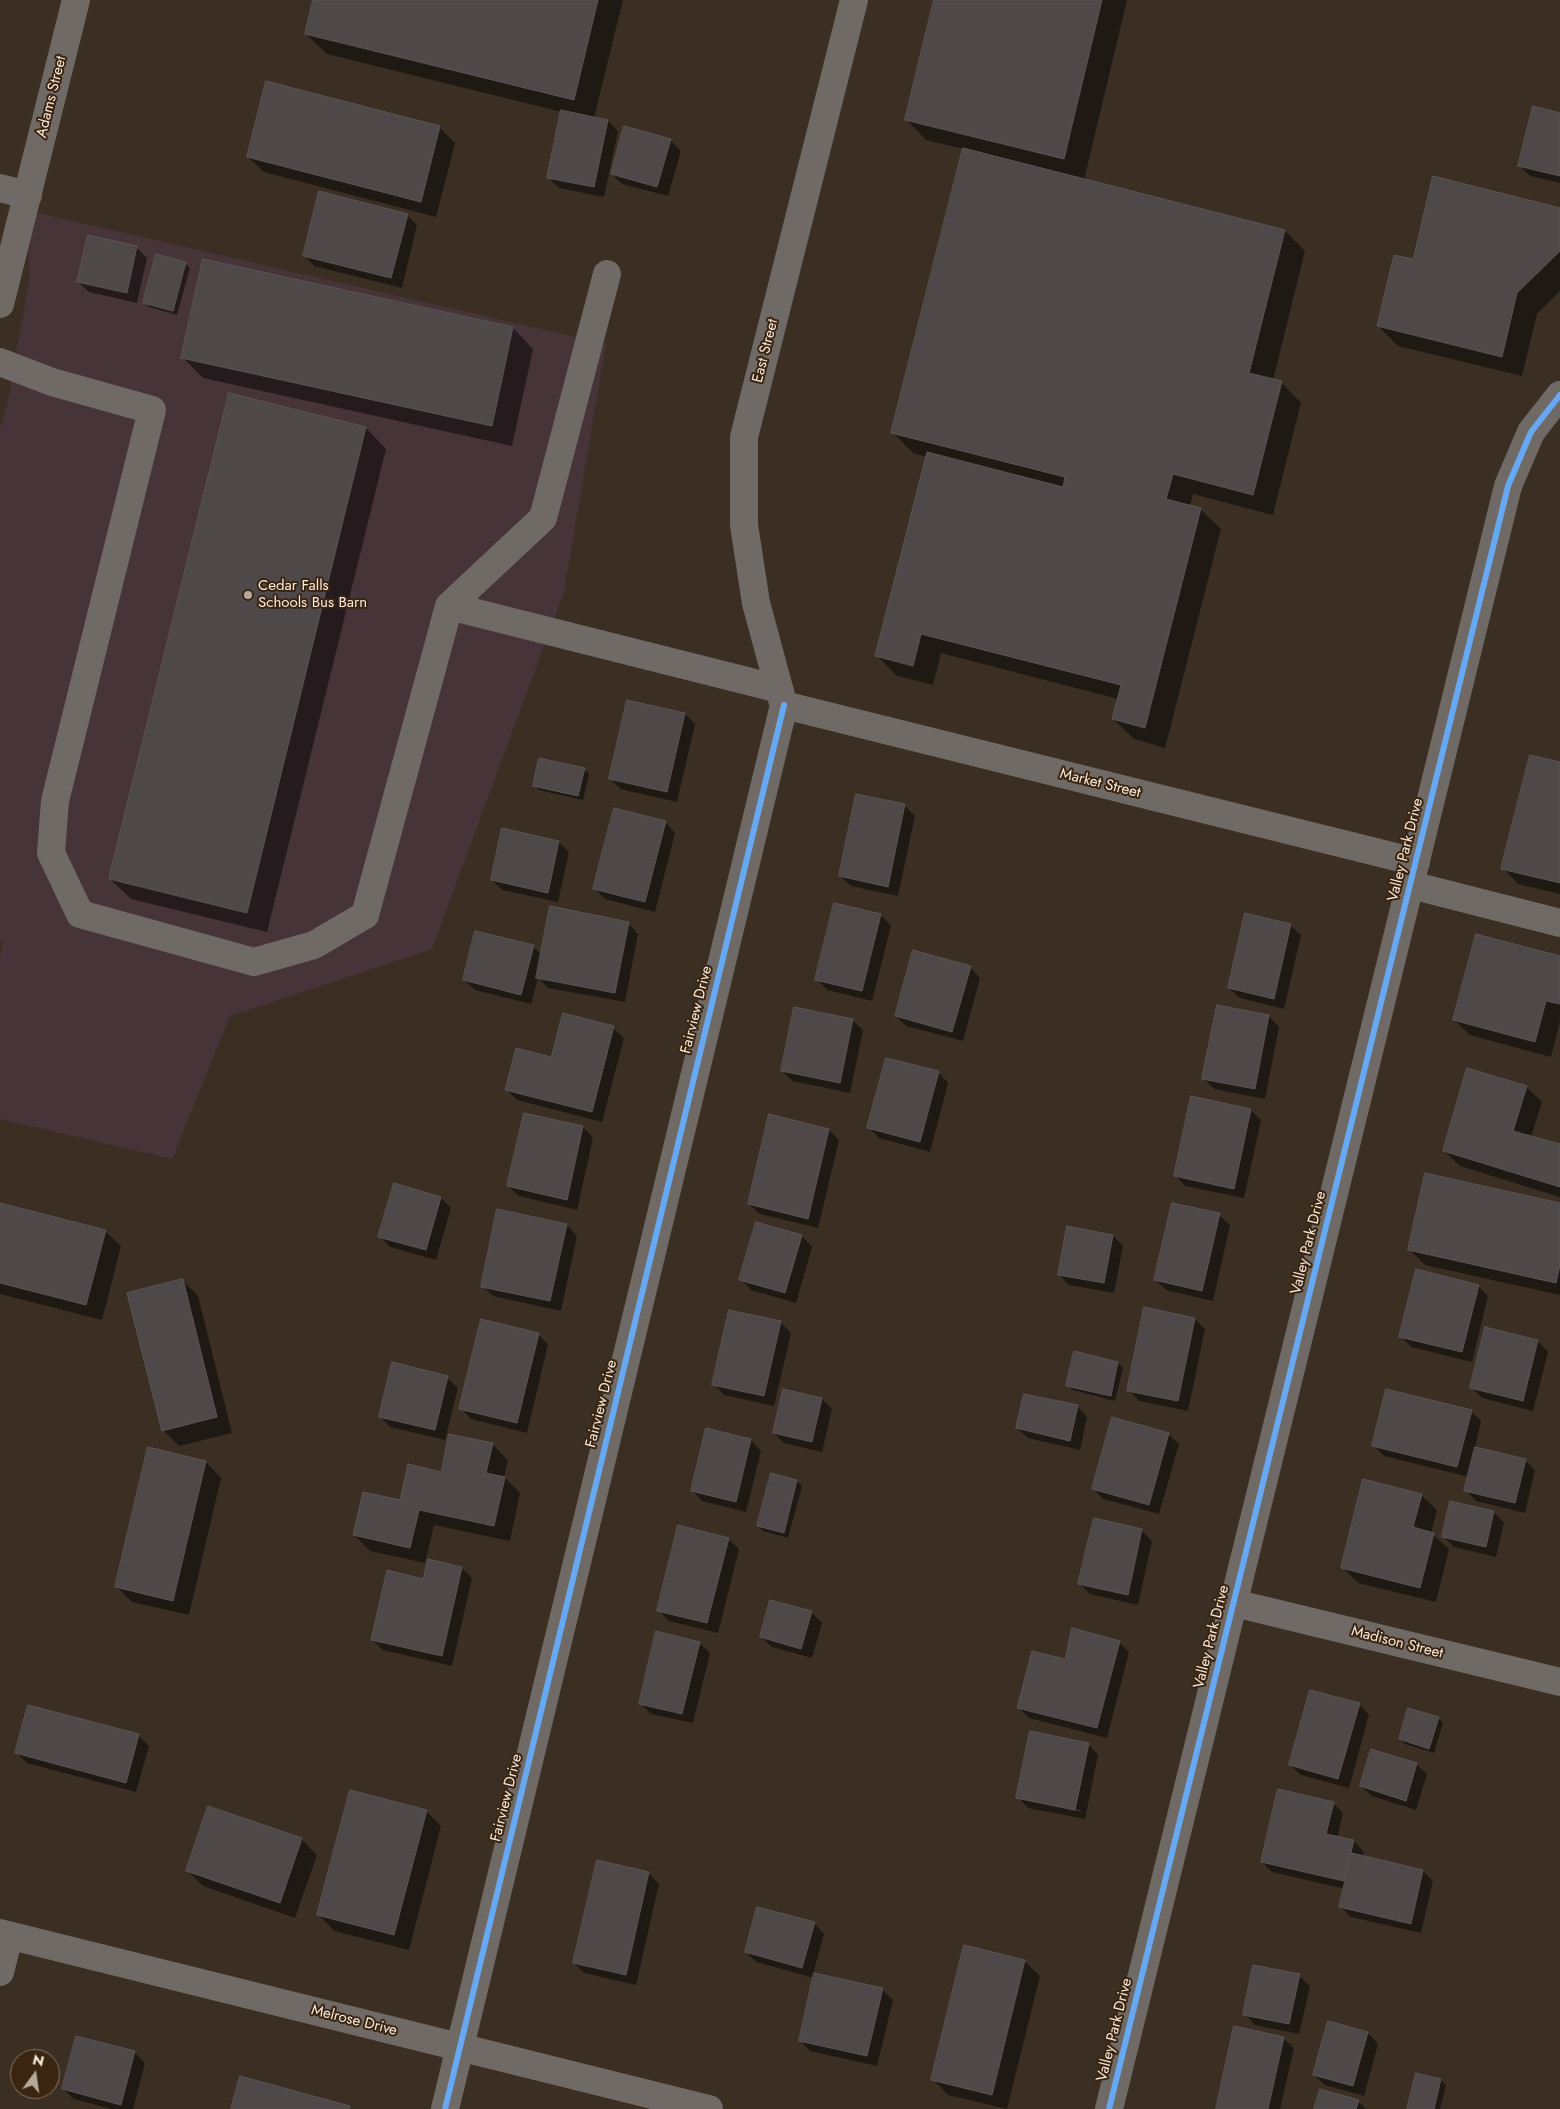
<!DOCTYPE html>
<style>
body{margin:0}
#map{position:relative;width:1560px;height:2109px;overflow:hidden;background:#3b2f24;font-family:Jost,sans-serif}
canvas{display:block}
.north{position:absolute;left:10px;top:2049px;width:50px;height:50px;box-sizing:border-box;background:#3a2511;border:1px solid #867363;border-radius:50%;rotate:14deg;font-size:14px;font-weight:700;line-height:20px;text-align:center;color:#f8e9dd}
.north::after{content:'';display:block;margin:auto;width:18px;height:22px;background:#b6a89c;clip-path:polygon(50% 0,100% 100%,50% 72%,0 100%)}
</style>
<div id="map">
<canvas width="1560" height="2109"></canvas>
<div class="north">N</div>
</div>
<script>
const ctx = document.querySelector('canvas').getContext('2d');
ctx.lineJoin = 'round';
function fill(path, color) {
  ctx.fillStyle = color;
  ctx.fill(path, 'evenodd');
}
function trace(path, color, width, dash) {
  ctx.strokeStyle = color;
  ctx.lineWidth = width;
  ctx.lineCap = dash ? 'butt' : 'round';
  ctx.setLineDash(dash || []);
  ctx.stroke(path);
}
function label(font, color, halo, rows, align = 'center') {
  ctx.font = font + ' Jost,sans-serif';
  ctx.lineWidth = 4;
  ctx.setLineDash([]);
  ctx.textBaseline = 'middle';
  ctx.strokeStyle = halo;
  ctx.fillStyle = color;
  for (const [text, x, y, turn = 0] of rows) {
    ctx.save();
    ctx.translate(x, y);
    ctx.rotate((+turn || 0) * Math.PI / 180);
    ctx.textAlign = isNaN(turn) ? turn : align;
    if (halo) ctx.strokeText(text, 0, 0);
    ctx.fillText(text, 0, 0);
    ctx.restore();
  }
}
fill(new Path2D(`
 M25,210L606,344L564,592L432,949L230,1016L172,1159L0,1119V955L3,942L0,941V429L8,400L30,275Z`), '#473439');
fill(new Path2D(`
 M315,0H623L594,118L608,121L618,131L604,197L559,188L548,177L562,112L327,54L306,34Z
 M935,0H1127L1084,180L1285,231L1305,251L1273,380L1281,382L1301,403L1273,515L1193,494L1190,506L1200,509L1221,529L1165,748L1134,739L1113,719L1118,699L941,653L933,685L897,676L877,656L927,457L913,453L893,433L964,149L926,140L906,119Z
 M1560,114V183L1530,176L1519,165Z
 M439,127L455,143L436,217L264,172L248,157Z
 M670,140L681,151L668,196L622,184L612,174Z
 M1560,209V291L1537,314L1522,376L1398,346L1378,326L1414,261Z
 M407,215L417,225L402,288L314,266L304,255Z
 M89,237L137,248L147,258L137,303L89,292L78,282Z
 M204,260L513,328L533,349L512,446L203,378L183,358Z
 M185,263L190,268L177,315L149,307L144,302Z
 M229,395L366,428L386,449L267,932L131,899L110,879Z
 M628,701L685,714L695,724L677,802L620,789L610,778Z
 M1560,763V894L1518,884L1503,868Z
 M584,769L589,774L583,800L539,790L534,785Z
 M904,805L915,816L898,896L851,886L840,876Z
 M665,822L675,833L655,912L605,899L595,889Z
 M559,842L569,852L558,902L502,890L492,880Z
 M835,904L881,915L891,926L872,1001L827,990L817,979Z
 M628,923L638,934L625,1002L548,988L538,978L531,1004L475,990L464,980L533,947L542,955Z
 M1290,925L1301,935L1284,1009L1240,998L1229,988Z
 M1560,957V1021L1551,1057L1470,1035L1454,1020Z
 M970,967L980,978L963,1041L906,1026L896,1016Z
 M1269,1016L1279,1027L1265,1099L1214,1089L1204,1079Z
 M852,1020L863,1030L850,1093L793,1081L782,1071Z
 M613,1028L624,1038L602,1122L517,1100L506,1089L552,1059Z
 M938,1072L948,1083L930,1152L879,1138L869,1128Z
 M1526,1087L1542,1102L1531,1137L1560,1146V1197L1460,1166L1444,1151Z
 M1251,1110L1261,1120L1244,1198L1185,1186L1175,1175Z
 M525,1114L583,1127L593,1138L577,1210L519,1196L508,1186Z
 M829,1130L839,1140L818,1228L760,1214L749,1204Z
 M441,1198L451,1208L436,1260L390,1247L380,1236Z
 M0,1204L105,1231L121,1246L102,1320L0,1294Z
 M1560,1204V1295L1425,1265L1409,1249Z
 M1219,1215L1230,1225L1213,1301L1166,1290L1156,1280Z
 M567,1225L577,1236L561,1311L493,1296L482,1286Z
 M802,1236L812,1247L796,1303L751,1290L741,1279Z
 M1113,1236L1123,1246L1114,1293L1069,1285L1059,1275Z
 M182,1280L198,1296L232,1433L179,1446L163,1430Z
 M1478,1286L1488,1296L1472,1362L1411,1347L1401,1336Z
 M1195,1319L1205,1329L1188,1411L1139,1401L1129,1390Z
 M781,1323L791,1333L774,1406L724,1395L714,1384Z
 M1486,1328L1538,1341L1548,1352L1533,1411L1482,1398L1471,1387Z
 M538,1334L548,1344L527,1433L471,1419L461,1408Z
 M1118,1363L1123,1368L1115,1401L1073,1390L1068,1386Z
 M447,1378L458,1388L445,1440L390,1427L380,1416Z
 M822,1399L832,1409L822,1452L784,1443L774,1433Z
 M1077,1406L1087,1417L1080,1450L1028,1438L1017,1428Z
 M1471,1411L1481,1421L1475,1448L1525,1460L1535,1470L1525,1513L1476,1501L1466,1491L1469,1477L1384,1456L1373,1445Z
 M707,1429L751,1440L761,1451L746,1512L702,1501L692,1490Z
 M1168,1434L1179,1444L1159,1514L1103,1499L1093,1488Z
 M492,1444L508,1460L504,1477L520,1493L510,1541L434,1525L425,1563L370,1551L354,1535L442,1473Z
 M149,1449L206,1462L221,1478L189,1615L132,1602L116,1586Z
 M771,1475L797,1481L802,1486L788,1538L763,1531L758,1526Z
 M1421,1495L1437,1510L1431,1533L1449,1549L1436,1602L1358,1583L1342,1567Z
 M1494,1512L1504,1523L1496,1557L1454,1547L1444,1537Z
 M1094,1519L1142,1531L1152,1541L1138,1605L1090,1594L1080,1584Z
 M728,1539L739,1549L718,1633L669,1621L658,1610Z
 M429,1560L462,1568L472,1578L452,1666L383,1650L372,1640L424,1580Z
 M811,1612L822,1623L812,1658L772,1647L761,1637Z
 M1119,1642L1129,1652L1107,1738L1029,1718L1019,1708L1066,1660Z
 M699,1643L710,1653L693,1723L651,1714L640,1703Z
 M1359,1704L1369,1715L1349,1788L1301,1775L1290,1765Z
 M1438,1718L1443,1723L1434,1753L1405,1744L1401,1739Z
 M138,1735L149,1746L136,1792L27,1763L17,1753Z
 M1088,1744L1098,1755L1085,1819L1028,1808L1018,1797ZM1028,1799L1081,1810V1812L1028,1801Z
 M1416,1764L1427,1774L1416,1810L1372,1796L1361,1786Z
 M1333,1803L1343,1813L1337,1838L1354,1841L1364,1852L1363,1857L1423,1871L1433,1881L1421,1933L1351,1917L1341,1907L1345,1889L1272,1872L1262,1862Z
 M426,1811L441,1826L409,1950L334,1931L319,1915Z
 M301,1839L317,1855L295,1918L203,1886L188,1871Z
 M649,1874L659,1884L636,1985L584,1973L574,1963Z
 M814,1923L824,1934L813,1974L882,1989L893,2000L877,2066L810,2051L800,2040L814,1978L756,1962L746,1952Z
 M1024,1961L1040,1976L1007,2109L948,2095L933,2079Z
 M1299,1976L1310,1986L1299,2034L1255,2025L1245,2014Z
 M1368,2033L1378,2044L1364,2096L1325,2085L1314,2075Z
 M1283,2038L1294,2048L1280,2109H1217Z
 M134,2052L145,2063L133,2109H111L74,2099L63,2089Z
 M1441,2080L1446,2085L1440,2109H1408Z
 M1358,2101L1366,2109H1315Z`), '#0007');
const building = new Path2D(`
 M313,0H598L574,100L305,34Z
 M934,0H1102L1064,159L905,120Z
 M266,81L440,126L421,202L247,157Z
 M1533,106L1560,113V176L1518,166Z
 M561,110L608,120L594,187L547,178Z
 M624,126L671,139L657,187L611,174Z
 M963,148L1285,230L1249,373L1282,381L1253,495L1173,474L1166,499L1201,508L1145,728L1112,719L1121,685L921,634L913,666L875,656L927,452L1063,487L1065,477L891,433Z
 M1433,176L1560,208V251L1517,293L1502,357L1377,326L1394,255L1413,259Z
 M319,191L408,214L391,278L303,256Z
 M88,235L137,246L127,293L77,282Z
 M156,254L186,262L173,311L143,303Z
 M203,259L513,327L492,426L181,358Z
 M229,393L366,427L247,913L109,879Z
 M627,700L685,713L667,792L609,779Z
 M1530,755L1560,762V883L1501,869Z
 M539,758L585,768L578,796L533,786Z
 M856,794L905,804L888,887L839,876Z
 M614,808L666,821L645,902L593,889Z
 M502,828L559,841L548,893L491,880Z
 M834,903L881,914L862,991L815,980Z
 M550,906L629,922L615,993L536,978Z
 M1245,913L1291,924L1274,999L1228,988Z
 M475,931L534,945L521,995L463,980Z
 M1476,934L1560,956V1004L1546,1001L1535,1042L1453,1020Z
 M913,950L971,966L952,1032L895,1016Z
 M1217,1005L1269,1015L1255,1089L1202,1079Z
 M794,1007L853,1019L840,1083L781,1071Z
 M563,1013L614,1026L592,1112L505,1090L516,1048L551,1057Z
 M886,1058L939,1071L920,1142L867,1128Z
 M1467,1068L1527,1086L1513,1131L1560,1144V1187L1443,1151Z
 M1191,1096L1251,1109L1234,1189L1174,1176Z
 M524,1113L583,1126L567,1200L507,1186Z
 M769,1114L829,1129L808,1219L748,1204Z
 M1425,1173L1560,1203V1265L1556,1283L1408,1250Z
 M394,1183L441,1197L426,1250L378,1237Z
 M0,1203L106,1230L86,1305L0,1283Z
 M1172,1203L1220,1213L1202,1291L1154,1280Z
 M497,1209L567,1224L550,1301L481,1287Z
 M756,1222L802,1235L785,1293L739,1280Z
 M1067,1226L1113,1235L1104,1283L1058,1275Z
 M1416,1269L1479,1285L1462,1352L1399,1337Z
 M183,1279L217,1417L162,1431L127,1293Z
 M1144,1307L1195,1318L1178,1401L1127,1391Z
 M729,1310L781,1321L764,1396L712,1385Z
 M481,1319L539,1333L517,1423L459,1409Z
 M1485,1327L1538,1340L1523,1401L1470,1388Z
 M1074,1351L1118,1362L1111,1396L1066,1386Z
 M392,1362L448,1376L435,1430L379,1417Z
 M783,1389L822,1398L812,1442L773,1433Z
 M1386,1389L1472,1410L1457,1467L1372,1446Z
 M1024,1394L1078,1405L1070,1441L1016,1428Z
 M1112,1417L1169,1433L1149,1505L1092,1489Z
 M706,1428L751,1439L736,1502L691,1491Z
 M449,1434L493,1443L486,1473L505,1477L494,1526L419,1510L410,1548L353,1535L363,1492L400,1500L408,1464L441,1472Z
 M148,1447L206,1461L173,1601L115,1587Z
 M1475,1447L1526,1459L1515,1503L1464,1491Z
 M771,1473L797,1480L784,1533L757,1526Z
 M1363,1479L1422,1494L1413,1527L1434,1533L1420,1588L1341,1568Z
 M1450,1501L1494,1511L1486,1547L1442,1537Z
 M1094,1518L1142,1529L1128,1595L1078,1584Z
 M678,1525L729,1538L707,1623L657,1611Z
 M428,1559L462,1567L442,1656L371,1640L387,1570L423,1579Z
 M770,1600L812,1611L801,1649L760,1637Z
 M1072,1628L1120,1641L1097,1728L1017,1708L1032,1651L1065,1659Z
 M656,1631L700,1642L682,1714L639,1704Z
 M1310,1690L1360,1703L1338,1779L1289,1765Z
 M28,1705L139,1734L126,1783L15,1753Z
 M1408,1708L1439,1717L1429,1749L1399,1739Z
 M1030,1731L1089,1743L1075,1810L1016,1798Z
 M1371,1749L1417,1763L1406,1801L1360,1786Z
 M1278,1789L1334,1802L1326,1834L1354,1840L1344,1881L1261,1862Z
 M350,1790L427,1810L394,1935L317,1915Z
 M208,1806L302,1838L280,1903L186,1871Z
 M1352,1853L1423,1870L1411,1924L1339,1907Z
 M597,1860L649,1872L626,1975L573,1963Z
 M757,1907L815,1922L802,1968L745,1952Z
 M964,1945L1025,1960L992,2095L931,2080Z
 M1253,1965L1300,1974L1289,2024L1243,2015Z
 M814,1973L883,1988L867,2056L799,2041Z
 M1328,2021L1368,2032L1353,2086L1313,2075Z
 M1234,2026L1284,2037L1268,2109H1216Z
 M76,2036L135,2051L121,2105L62,2089Z
 M1416,2073L1441,2079L1434,2109H1407Z
 M240,2076L350,2106L349,2109H231Z
 M1320,2089L1359,2100L1356,2109H1314Z`);
fill(building, '#4e4849');
trace(building, '#595454', 1);
trace(new Path2D(`
 M0,188L28,195
 M0,304L76,0
 M0,362L52,382L152,410L55,801L51,853L80,914L254,962L314,945L365,915L449,606L779,689
 M449,606L543,518L607,274
 M783,703L756,603L744,525V437L854,0
 M784,705L1416,862
 M1411,885L1560,923
 M1234,1603L1560,1682
 M0,1933L709,2109
 M0,1972L9,1936
 M445,2109L784,705
 M1109,2109L1508,486L1531,432L1560,395`), '#6f6a65', 28);
trace(new Path2D(`
 M445,2109L784,705
 M1109,2109L1508,486L1531,432L1560,395`), '#66a8f1', 6);
for (const [x, y, r, color] of [
 [248,595,5,"#b6a89c"]
]) {
  const dot = new Path2D();
  dot.arc(x, y, r, 0, 2 * Math.PI);
  ctx.fillStyle = color;
  ctx.fill(dot);
  trace(dot, '#3a2511', 2);
}
label('15px', '#f8e9dd', '#3a2511', [
 ["Adams Street",52,97,-76],
 ["East Street",766,351,-76],
 ["Market Street",1100,784,14],
 ["Valley Park Drive",1406,850,-76],
 ["Fairview Drive",697,1010,-76],
 ["Valley Park Drive",1309,1243,-76],
 ["Fairview Drive",602,1404,-76],
 ["Valley Park Drive",1212,1637,-76],
 ["Madison Street",1397,1643,14],
 ["Fairview Drive",507,1798,-76],
 ["Melrose Drive",354,2021,14],
 ["Valley Park Drive",1115,2030,-76]
]);
label('15px', '#f8e9dd', '#3a2511', [
 ["Cedar Falls",258,586],
 ["Schools Bus Barn",258,603]
], 'left');
</script>
